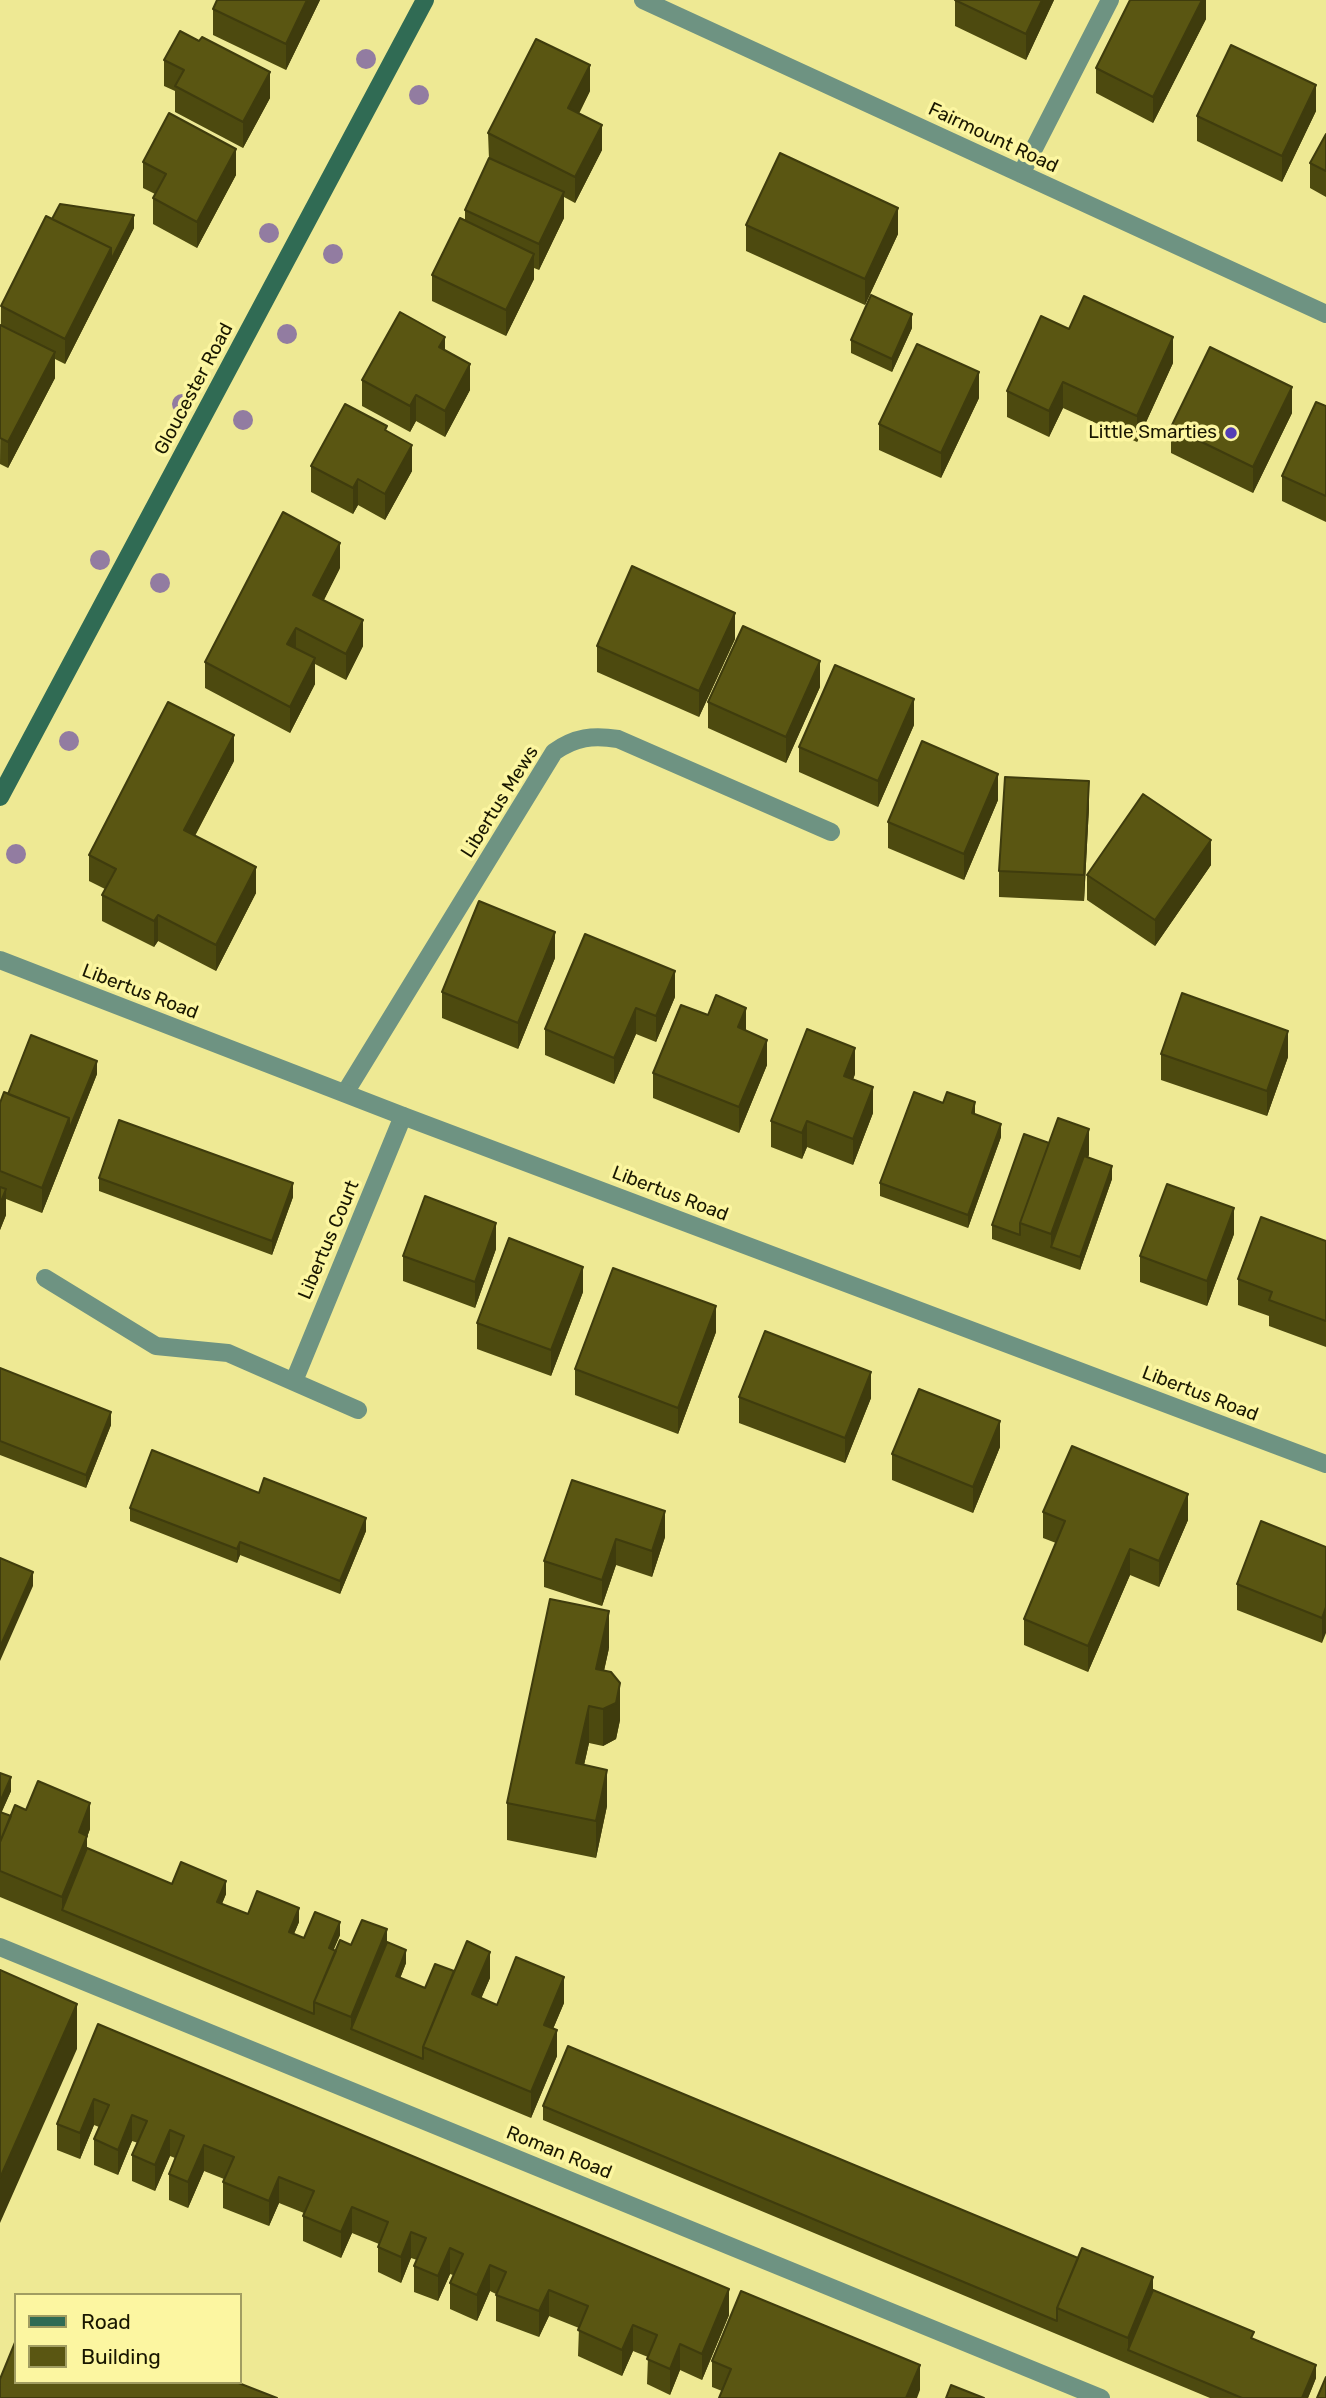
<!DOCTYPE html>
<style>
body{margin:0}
#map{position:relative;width:1326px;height:2398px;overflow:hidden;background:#eee994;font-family:Rubik,sans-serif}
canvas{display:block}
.legend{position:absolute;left:14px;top:2293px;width:228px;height:91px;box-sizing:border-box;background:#fcf6a1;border:2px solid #a19d61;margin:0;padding:9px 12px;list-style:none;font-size:21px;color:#191700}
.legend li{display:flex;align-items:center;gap:14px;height:35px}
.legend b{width:35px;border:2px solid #a19d61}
</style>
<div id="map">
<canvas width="1326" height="2398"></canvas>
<ul class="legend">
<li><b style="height:9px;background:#306b54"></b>Road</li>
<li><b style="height:19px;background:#5a5612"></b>Building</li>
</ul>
</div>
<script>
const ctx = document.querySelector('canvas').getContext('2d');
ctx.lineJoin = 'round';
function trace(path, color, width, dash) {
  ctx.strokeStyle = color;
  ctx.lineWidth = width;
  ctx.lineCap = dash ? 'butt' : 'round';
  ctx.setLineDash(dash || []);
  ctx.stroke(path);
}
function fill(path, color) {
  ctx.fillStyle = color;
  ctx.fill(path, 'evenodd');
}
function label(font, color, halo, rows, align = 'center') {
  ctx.font = font + ' Rubik,sans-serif';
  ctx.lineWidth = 7;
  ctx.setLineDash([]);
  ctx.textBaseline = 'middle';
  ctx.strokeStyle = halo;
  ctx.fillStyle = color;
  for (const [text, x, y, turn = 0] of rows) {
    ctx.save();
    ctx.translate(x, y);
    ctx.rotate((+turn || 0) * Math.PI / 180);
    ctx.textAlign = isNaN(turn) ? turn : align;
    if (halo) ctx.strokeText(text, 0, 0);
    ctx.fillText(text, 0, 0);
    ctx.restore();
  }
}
trace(new Path2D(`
 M643,0L1326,314
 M1021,174L1110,0
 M345,1093L554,752C575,737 593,735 618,739L831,832
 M45,1278L156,1346L228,1353L358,1410
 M294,1381L403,1116
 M0,1947L1101,2398`), '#6e9382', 18);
trace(new Path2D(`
 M0,960L403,1116L1326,1464`), '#6e9382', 18);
trace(new Path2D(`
 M0,797L425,0`), '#306b54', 18);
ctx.fillStyle = '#927ca1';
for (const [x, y] of [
 [366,59],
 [419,95],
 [269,233],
 [333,254],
 [287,334],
 [182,404],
 [243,420],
 [100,560],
 [160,583],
 [69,741],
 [16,854]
]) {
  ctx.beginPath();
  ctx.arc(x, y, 10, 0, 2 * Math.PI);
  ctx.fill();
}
fill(new Path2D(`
 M320,0L286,70L213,35V9Z
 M955,0H1054L1026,60L955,26Z
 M1206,0V19L1153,123L1096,93V68Z
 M164,60L270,98L243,148L175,112V91L164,86Z
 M590,91L579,114L602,150L575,203L564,197V218L539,270L534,268V279L506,336L432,301V275L465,220V210L489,159L488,133Z
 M1316,111L1282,182L1197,141V116Z
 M1326,134V197L1310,188V163Z
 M143,162L236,175L197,248L153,224V198L155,194L143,188Z
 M52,219L134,228L65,364L55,359V378L8,468L0,464L1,306Z
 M746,225L898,234L865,305L746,251Z
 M912,328L892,372L851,353V340Z
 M1173,363L1137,442L1063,408L1049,437L1007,417V391Z
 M362,380L470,390L445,437L416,421L410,432L362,406Z
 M979,398L941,478L879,450V424Z
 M1326,406V522L1282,501V476Z
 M1292,413L1253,493L1171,453V427Z
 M387,431L412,471L385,520L358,505L353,514L311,492V466Z
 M340,568L324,600L363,646L346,680L315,664V684L290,733L205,688V662Z
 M735,639L699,717L597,672V646Z
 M820,687L786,763L708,728V702Z
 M914,725L878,807L799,772V747Z
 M234,761L195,836L256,893L216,971L158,941L154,947L102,921V895L105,889L89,881V855Z
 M998,800L964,880L888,848V822Z
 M1089,807L1084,901L999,897V871Z
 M1211,865L1155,946L1087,900V875Z
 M555,958L518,1049L442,1018V992Z
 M675,997L656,1042L636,1034L614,1084L545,1055V1029Z
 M746,1031L767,1065L739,1133L653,1098V1073Z
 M1161,1054L1288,1057L1267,1116L1161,1080Z
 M97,1074L42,1213L6,1199V1215L0,1230V1103L8,1094Z
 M855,1074L853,1080L873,1113L853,1165L807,1147L802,1159L771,1147V1121Z
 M975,1115L1001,1137L968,1228L880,1196V1183Z
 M1089,1155L1088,1157L1112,1179L1080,1270L992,1239V1225Z
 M99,1178L293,1197L272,1255L99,1191Z
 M1234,1234L1207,1306L1140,1282V1256Z
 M1326,1241V1347L1269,1326V1316L1238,1305V1279Z
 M496,1249L475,1308L403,1281V1256Z
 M583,1292L551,1376L477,1349V1323Z
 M716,1332L678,1434L575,1395V1369Z
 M0,1368L111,1425L86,1488L0,1455Z
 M739,1397L871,1398L845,1463L739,1423Z
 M1000,1447L973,1513L892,1480V1454Z
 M572,1480L665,1537L652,1577L616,1565L602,1606L544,1587V1561Z
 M259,1493L366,1531L340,1594L240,1555L237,1563L130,1521V1508Z
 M1043,1512L1188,1520L1159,1587L1130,1575L1088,1672L1024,1645V1619L1056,1543L1043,1538Z
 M1326,1547L1322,1643L1237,1610V1584Z
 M609,1648L604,1671L620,1720L616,1739L603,1746L589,1743L584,1765L607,1806L596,1858L507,1840V1803Z
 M0,1773L11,1791L1,1813L11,1816L26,1810L90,1829L87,1837V1848L172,1884L226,1894L222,1904L248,1914L299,1922L294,1934L304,1938L340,1935L333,1950L336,1951L351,1945L387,1942L406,1963L400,1978L425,1988L454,1971L490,1978L481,1998L497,2005L564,2003L553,2029L557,2056L531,2118L0,1897Z
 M98,2024L729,2315L702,2380L680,2370L670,2395L647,2384L648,2357L633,2351L622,2376L578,2356L579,2328L549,2316L539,2337L496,2321V2294L490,2291L477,2321L450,2309V2283L453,2275L450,2274L438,2301L414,2292V2266L417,2260L411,2258L401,2283L378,2272V2247L379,2244L352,2233L341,2258L303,2241V2216L304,2213L279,2203L269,2226L223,2208V2182L224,2179L204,2171L188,2208L169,2200V2174L175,2158L170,2156L155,2191L132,2181V2155L138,2143L132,2141L118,2175L94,2165V2139L99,2127L94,2125L80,2159L57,2150V2124Z
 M543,2106L1153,2290L1254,2339L1316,2378L1308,2398H1210L543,2120Z
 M712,2361L920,2390L722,2391L712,2387Z`), '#4d4a0f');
fill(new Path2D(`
 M307,0H320L286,70V44Z
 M1042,0H1054L1026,60V34Z
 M1202,0H1206V19L1153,123V97Z
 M590,65V91L568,134V108Z
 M270,72V98L243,148V122Z
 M1316,85V111L1282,182V156Z
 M602,125V150L575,203V177Z
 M236,149V175L197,248V222Z
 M564,192V218L539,270V244Z
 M898,208V234L865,305V279Z
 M134,215V228L65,364V339L111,248Z
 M534,254V279L506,336V310Z
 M912,314V328L892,372V359Z
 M445,337V363L439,347Z
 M1173,337V363L1137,442V416Z
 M55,352V378L8,468V442Z
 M470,364V390L445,437V411Z
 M979,372V398L941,478V453Z
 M1063,382V408L1049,437V411Z
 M1292,387V413L1253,493V467Z
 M416,395V421L410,432V406Z
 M412,445V471L385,520V494Z
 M358,479V505L353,514V488Z
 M340,543V568L313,621V595Z
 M735,613V639L699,717V691Z
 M363,620V646L346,680V654Z
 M296,628V654L287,644Z
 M315,658V684L290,733V707Z
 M820,661V687L786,763V737Z
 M914,699V725L878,807V781Z
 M234,735V761L184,856V830Z
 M998,774V800L964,880V854Z
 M1089,781V807L1084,901V875Z
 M1211,840V865L1155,946V920Z
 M256,867V893L216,971V945Z
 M158,915V941L154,947V921Z
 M555,932V958L518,1049V1023Z
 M675,971V997L656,1042V1016Z
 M636,1008V1034L614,1084V1058Z
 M746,1008V1033L738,1027Z
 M1288,1031V1057L1267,1116V1091Z
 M767,1040V1065L739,1133V1107Z
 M855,1048V1074L844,1102V1076Z
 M97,1061V1074L42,1213V1188L69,1118Z
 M873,1087V1113L853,1165V1139Z
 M975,1102V1115L972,1113Z
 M807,1121V1147L802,1159V1133Z
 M1001,1124V1137L968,1228V1215Z
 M1089,1129V1155L1055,1248L1051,1247V1234Z
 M1112,1166V1179L1080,1270V1257Z
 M293,1183V1197L272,1255V1241Z
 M6,1189V1215L0,1230V1204Z
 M1234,1208V1234L1207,1306V1281Z
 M496,1223V1249L475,1308V1282Z
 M583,1267V1292L551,1376V1350Z
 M716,1306V1332L678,1434V1408Z
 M871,1372V1398L845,1463V1438Z
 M111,1412V1425L86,1488V1475Z
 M1000,1421V1447L973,1513V1487Z
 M1188,1494V1520L1159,1587V1561Z
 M665,1511V1537L652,1577V1551Z
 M366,1518V1531L340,1594V1581Z
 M616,1539V1565L602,1606V1580Z
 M240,1542V1555L237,1563V1549Z
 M1130,1549V1575L1088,1672V1646Z
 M33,1572V1586L0,1661V1647Z
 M1326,1607V1633L1322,1643V1618Z
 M609,1611V1648L596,1706V1669Z
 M620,1683V1720L616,1739L603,1746V1709Z
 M589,1706V1743L576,1800V1763Z
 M607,1770V1806L596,1858V1821Z
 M11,1777V1791L0,1816V1802Z
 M90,1803V1829L87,1837V1861L62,1910V1897L79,1832Z
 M226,1881V1894L217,1915V1902Z
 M299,1908V1922L289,1945V1932Z
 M340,1922V1935L329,1961V1948Z
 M387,1929V1955L351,2029V2017Z
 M406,1950V1963L396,1989V1976Z
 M490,1952V1978L472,2020V1994Z
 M564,1977V2003L544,2050V2025Z
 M77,2004V2049L0,2223V2178Z
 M557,2030V2056L531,2118V2092Z
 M94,2099V2125L80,2159V2133Z
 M132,2115V2141L118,2175V2150Z
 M170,2130V2156L155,2191V2165Z
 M204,2145V2171L188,2208V2182Z
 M279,2177V2203L269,2226V2201Z
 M352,2207V2233L341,2258V2232Z
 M411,2232V2258L401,2283V2257Z
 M450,2248V2274L438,2301V2276Z
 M490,2265V2291L477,2321V2295Z
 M1153,2277V2303L1128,2350V2338Z
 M729,2289V2315L702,2380V2354Z
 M549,2290V2316L539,2337V2311Z
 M633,2325V2351L622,2376V2350Z
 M680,2344V2370L670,2395V2369Z
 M920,2365V2390L917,2398H906Z
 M1316,2365V2378L1308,2398H1302Z`), '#3f3c0d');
const building = new Path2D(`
 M217,0H307L286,44L213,9Z
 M955,0H1042L1026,34Z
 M1130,0H1202L1153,97L1096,68Z
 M180,31L199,41L202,37L270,72L243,122L175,86L184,70L164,60Z
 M536,39L590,65L568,108L602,125L575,177L488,133Z
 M1231,45L1316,85L1282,156L1197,116Z
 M169,113L236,149L197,222L153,198L166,174L143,162Z
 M1326,134V171L1310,163Z
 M780,153L898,208L865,279L746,225Z
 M489,158L564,192L539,244L465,210Z
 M60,204L134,215L111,260V248L52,219Z
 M46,216L111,248L65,339L1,306Z
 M460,218L534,254L506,310L432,275Z
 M871,295L912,314L892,359L851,340Z
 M1084,296L1173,337L1137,416L1063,382L1049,411L1007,391L1041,316L1069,329Z
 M400,312L445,337L439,347L470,364L445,411L416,395L410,406L362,380Z
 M0,325L55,352L8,442L0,438Z
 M917,344L979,372L941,453L879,424Z
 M1210,347L1292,387L1253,467L1171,427Z
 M1316,402L1326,406V496L1282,476Z
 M345,404L387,426L385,430L412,445L385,494L358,479L353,488L311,466Z
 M283,512L340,543L313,595L363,620L346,654L296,628L287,644L315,658L290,707L205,662Z
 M632,566L735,613L699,691L597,646Z
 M743,626L820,661L786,737L708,702Z
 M835,665L914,699L878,781L799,747Z
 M168,702L234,735L184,830L256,867L216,945L158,915L154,921L102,895L116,869L89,855Z
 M922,741L998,774L964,854L888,822Z
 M1005,777L1089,781L1084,875L999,871Z
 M1143,794L1211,840L1155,920L1087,875Z
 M479,901L555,932L518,1023L442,992Z
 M585,934L675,971L656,1016L636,1008L614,1058L545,1029Z
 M1182,993L1288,1031L1267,1091L1161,1054Z
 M716,995L746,1008L738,1027L767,1040L739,1107L653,1073L681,1005L708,1015Z
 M807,1029L855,1048L844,1076L873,1087L853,1139L807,1121L802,1133L771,1121Z
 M31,1035L97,1061L69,1130V1118L8,1094Z
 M4,1092L69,1118L42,1188L0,1171V1103Z
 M914,1092L943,1103L947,1092L975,1102L972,1113L1001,1124L968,1215L880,1183Z
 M1058,1118L1089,1129L1051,1234L1020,1223Z
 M119,1120L293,1183L272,1241L99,1178Z
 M1024,1134L1049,1143L1020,1223V1235L992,1225Z
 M1084,1156L1112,1166L1080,1257L1051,1247Z
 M1167,1184L1234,1208L1207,1281L1140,1256Z
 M0,1187L6,1189L0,1204Z
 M425,1196L496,1223L475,1282L403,1256Z
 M1261,1217L1326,1241V1321L1269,1300L1272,1292L1238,1279Z
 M509,1238L583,1267L551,1350L477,1323Z
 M613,1268L716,1306L678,1408L575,1369Z
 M765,1331L871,1372L845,1438L739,1397Z
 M0,1368L111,1412L86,1475L0,1441Z
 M919,1389L1000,1421L973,1487L892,1454Z
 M1072,1446L1188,1494L1159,1561L1130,1549L1088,1646L1024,1619L1065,1521L1043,1512Z
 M152,1450L259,1493L264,1478L366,1518L340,1581L240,1542L237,1549L130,1508Z
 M572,1480L665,1511L652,1551L616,1539L602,1580L544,1561Z
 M1261,1521L1326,1547V1607L1322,1618L1237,1584Z
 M0,1558L33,1572L0,1647Z
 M550,1599L609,1611L596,1669L611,1672L620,1683L616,1703L603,1709L589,1706L576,1763L607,1770L596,1821L507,1803Z
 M0,1773L11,1777L0,1802Z
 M38,1781L90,1803L79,1832L87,1836L62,1897L0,1871V1842L15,1805L26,1810Z
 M0,1812L11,1816L0,1842Z
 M87,1848L172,1884L181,1862L226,1881L217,1902L248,1914L257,1891L299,1908L289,1932L304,1938L315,1912L340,1922L329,1948L336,1951L314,2002V2014L62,1910Z
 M362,1920L387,1929L351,2017L314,2002L340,1940L351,1945Z
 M467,1941L490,1952L472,1994L497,2005L516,1957L564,1977L544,2025L557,2030L531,2092L423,2047Z
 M387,1942L406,1950L396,1976L425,1988L435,1964L454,1971L423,2047V2059L351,2029Z
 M0,1970L77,2004L0,2178Z
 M98,2024L729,2289L702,2354L680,2344L670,2369L647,2359L657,2335L633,2325L622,2350L578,2330L588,2306L549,2290L539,2311L496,2295L506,2272L490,2265L477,2295L450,2283L463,2254L450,2248L438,2276L414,2266L426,2238L411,2232L401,2257L378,2247L388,2222L352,2207L341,2232L303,2216L314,2191L279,2177L269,2201L223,2182L234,2157L204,2145L188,2182L169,2174L184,2136L170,2130L155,2165L132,2155L147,2121L132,2115L118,2150L94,2139L109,2105L94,2099L80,2133L57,2124Z
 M568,2046L1078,2258L1057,2308V2321L543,2106Z
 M1082,2248L1153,2277L1128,2338L1057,2308Z
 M1153,2290L1254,2332L1251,2338L1316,2365L1302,2398H1242L1128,2350Z
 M741,2291L920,2365L906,2398H719L731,2369L712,2361Z
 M16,2340V2382H236L277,2398H0V2379Z
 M1326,2377V2398H1317Z
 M951,2385L984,2398H946Z`);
fill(building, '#5a5612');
trace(building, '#3f3c0d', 2);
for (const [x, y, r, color] of [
 [1231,433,7,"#543eb5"]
]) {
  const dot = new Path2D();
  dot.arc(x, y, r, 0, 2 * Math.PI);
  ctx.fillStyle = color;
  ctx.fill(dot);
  trace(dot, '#fcf6a1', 2.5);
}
label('19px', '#191700', '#fcf6a1', [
 ["Fairmount Road",993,138,25],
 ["Gloucester Road",194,389,-62],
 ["Libertus Mews",500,802,-58],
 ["Libertus Road",140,992,21],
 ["Libertus Road",670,1194,21],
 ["Libertus Court",329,1240,-67],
 ["Libertus Road",1200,1394,21],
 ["Roman Road",559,2153,22]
]);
label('19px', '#191700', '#fcf6a1', [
 ["Little Smarties",1217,433]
], 'right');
</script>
